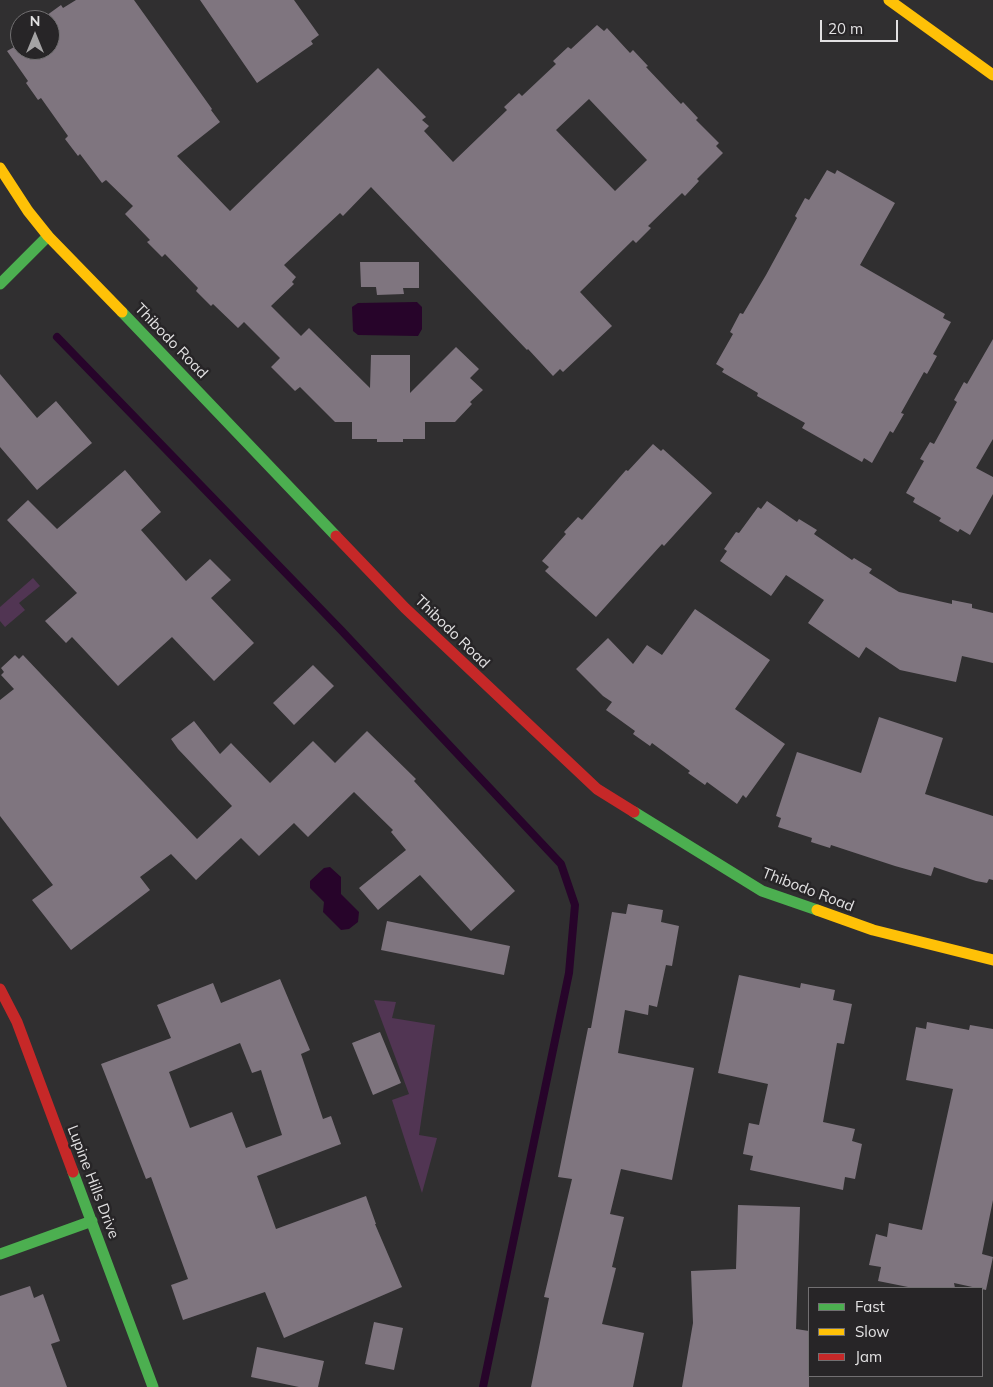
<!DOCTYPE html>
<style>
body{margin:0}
#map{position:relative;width:993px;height:1387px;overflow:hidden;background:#302f30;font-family:Mulish,sans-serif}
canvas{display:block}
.legend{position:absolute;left:808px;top:1287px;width:175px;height:90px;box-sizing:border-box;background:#272527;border:1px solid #727072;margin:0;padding:6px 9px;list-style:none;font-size:15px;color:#e2e1e2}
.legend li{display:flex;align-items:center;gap:10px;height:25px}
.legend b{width:25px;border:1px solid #727072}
.north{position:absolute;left:10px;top:10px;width:50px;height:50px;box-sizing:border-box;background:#272527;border:1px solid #727072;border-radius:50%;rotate:0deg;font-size:14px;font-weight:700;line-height:20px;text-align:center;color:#e2e1e2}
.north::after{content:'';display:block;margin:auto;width:18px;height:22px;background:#a4a3a4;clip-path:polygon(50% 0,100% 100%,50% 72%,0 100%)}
.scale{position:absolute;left:820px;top:20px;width:78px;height:22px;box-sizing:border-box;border:2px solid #e2e1e2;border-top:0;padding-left:6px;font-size:15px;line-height:18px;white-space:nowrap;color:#e2e1e2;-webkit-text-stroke:4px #272527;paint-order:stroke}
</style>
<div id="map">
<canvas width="993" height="1387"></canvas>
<ul class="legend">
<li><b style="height:6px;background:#4caf50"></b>Fast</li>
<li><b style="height:6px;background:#ffc107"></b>Slow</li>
<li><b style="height:6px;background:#c62828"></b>Jam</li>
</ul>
<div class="north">N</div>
<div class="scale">20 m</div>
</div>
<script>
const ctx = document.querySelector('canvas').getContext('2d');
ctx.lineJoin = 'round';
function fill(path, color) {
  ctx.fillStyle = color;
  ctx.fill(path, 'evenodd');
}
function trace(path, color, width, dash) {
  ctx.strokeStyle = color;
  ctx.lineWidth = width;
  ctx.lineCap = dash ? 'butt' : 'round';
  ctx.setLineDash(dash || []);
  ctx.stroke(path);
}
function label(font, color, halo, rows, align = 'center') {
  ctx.font = font + ' Mulish,sans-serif';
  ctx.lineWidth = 5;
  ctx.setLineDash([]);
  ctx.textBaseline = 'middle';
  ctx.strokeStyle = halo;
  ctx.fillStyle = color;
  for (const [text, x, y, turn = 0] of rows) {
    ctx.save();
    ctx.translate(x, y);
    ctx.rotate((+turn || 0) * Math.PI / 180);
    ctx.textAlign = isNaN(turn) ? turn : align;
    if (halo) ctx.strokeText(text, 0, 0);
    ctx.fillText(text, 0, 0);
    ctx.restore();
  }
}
fill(new Path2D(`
 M33,578L40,586L19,603L25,610L5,627L0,621V607Z
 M374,1000L396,1002L392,1018L435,1025L419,1135L437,1138L422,1193L392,1100L409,1094Z`), '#513553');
fill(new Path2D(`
 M417,302L422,307V329L418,336L358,335L353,331L352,307L358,303Z
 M330,867L341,877V894L359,912L358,922L349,929L341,930L323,912L324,902L310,888V881L324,868Z`), '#27042a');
trace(new Path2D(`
 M57,337L341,630L561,864L575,905L569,973L483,1387`), '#27042a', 8);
fill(new Path2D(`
 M76,0H134L212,109L211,110L220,122L177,156L230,211L378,68L426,117L422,120L429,126L424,131L453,162L507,110L504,107L519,93L522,96L556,64L553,61L568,47L571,49L597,25L604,31L607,28L630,53L633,50L648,66L646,67L681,104L683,102L698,118L696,120L719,143L716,146L723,153L697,179L699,181L685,196L682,193L648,226L651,228L636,243L633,240L580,292L612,326L563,372L560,369L553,376L528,349L527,350L371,187L343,216L340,213L284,265L296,277L292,282L294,284L271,306L301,336L309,328L370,388L371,355H410V393L456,347L479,369L470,378L483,390L470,402L472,404L455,422H425V439H403V442H377V439H352V422H335L300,387L295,391L271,367L280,358L244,322L238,328L213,304L211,306L196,291L198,288L165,254L162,257L147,242L150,240L125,214L133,206L106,180L102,183L80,154L78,156L65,139L68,136L41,98L38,100L26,83L28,81L7,51L16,46L13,42L20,36V50H50V20H42L44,19L43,18L61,5L63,8ZM589,99L647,160L615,191L556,130Z
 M200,0H294L319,35L311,41L313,44L257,83Z
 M827,170L835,174L837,170L895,203L860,265L945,314L943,318L951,322L933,354L937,356L927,374L924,372L901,413L904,414L893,433L890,431L872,463L864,458L862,462L802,428L805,423L757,396L758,393L722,372L724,369L716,364L733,334L730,332L740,313L743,314L766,275L797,218L795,216L805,198L809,200Z
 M360,262H419V288H403L404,294L377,295L376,287H361Z
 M993,339V439L976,468L993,477V494L970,535L960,529L958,532L939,521L941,518L913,502L915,498L906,493L924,461L920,459L930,442L934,444L957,402L954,400L964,382L967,384Z
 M0,374L37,418L56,401L92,443L37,490L0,447Z
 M653,444L661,451L663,449L712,493L664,546L662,544L596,617L545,571L549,567L542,561L566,534L564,532L578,517L582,520L626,470L628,471Z
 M125,470L161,512L141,530L186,581L210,559L231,580L211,598L254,643L214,681L172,637L118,686L72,637L66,643L45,621L77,593L7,520L28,500L57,529Z
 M767,501L797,522L799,519L817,530L814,534L852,560L854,558L872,569L869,573L899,592L952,604V600L972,604V608L993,613V663L962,656L956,682L900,670L866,647L859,658L808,623L824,600L786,575L771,596L720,561L727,551L724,549L736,532L739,533L758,507L761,509Z
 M695,609L770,660L735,709L785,744L746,798L743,795L737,804L707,782L705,785L688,773L690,771L652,743L650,746L633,734L635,731L606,710L612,702L603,696L576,669L608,638L633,664L647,645L662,655Z
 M15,655L19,659L23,655L197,839L232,806L178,749L171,739L194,721L220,754L231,743L270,783L313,741L335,763L367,731L416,779L414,781L515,891L471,931L420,875L378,910L359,888L406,850L391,832L393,830L354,792L308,837L294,823L259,856L241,838L196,880L171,854L140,877L150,890L71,950L32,900L53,885L0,816V700L14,689L1,675L4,672L1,668Z
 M313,665L334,686L294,725L273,703Z
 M879,717L943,738L925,794L993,816V880L989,879L987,883L976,881L934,867L931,876L895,866L831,845L830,848L811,842L812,838L778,827L781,818L776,816L797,752L861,773Z
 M628,904L663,910L661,922L679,926L672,966L666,965L657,1007L649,1005L648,1015L625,1010L618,1053L694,1068L672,1180L621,1169L610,1214L624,1217L612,1267L616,1268L602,1324L644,1333L633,1387H531L549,1298L544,1297L572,1179L558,1177L588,1028H591L612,912L626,914Z
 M387,921L510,946L504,975L381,950Z
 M739,975L800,988L801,983L835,990L833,1000L852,1004L844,1044L837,1043L823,1122L855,1129L852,1141L862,1144L855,1179L845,1177L843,1190L750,1170L753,1156L743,1154L749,1123L759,1125L768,1084L718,1073Z
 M280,979L310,1050L301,1054L323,1119L331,1116L341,1144L257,1176L276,1229L366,1196L376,1224H375L402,1287L284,1338L265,1292L183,1320L171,1285L188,1279L151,1177L146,1179L101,1064L171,1038L157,1005L213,983L221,1003ZM240,1043L252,1073L261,1070L282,1135L246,1148L232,1112L190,1128L169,1072Z
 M927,1022L969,1030L970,1025L993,1029V1200L982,1254L993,1257L986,1290L954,1283L955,1288H913L878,1281L881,1267L869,1265L876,1234L887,1237L889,1223L922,1230L953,1089L906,1080L916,1027L926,1029Z
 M380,1032L401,1083L373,1095L352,1043Z
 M738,1205L800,1207L796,1329L809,1331V1387H682L693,1323L691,1271L736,1269Z
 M30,1286L34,1298L43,1294L60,1341L51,1344L67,1387H0V1296Z
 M374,1322L403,1328L394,1370L365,1364Z
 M257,1347L324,1361L318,1387H299L251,1377Z`), '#7f757f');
trace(new Path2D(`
 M0,284L48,236
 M122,312L336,536
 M634,812L762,891L817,910
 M73,1172L153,1387
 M0,1254L92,1221`), '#4caf50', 11);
trace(new Path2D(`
 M889,0L993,75
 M0,168L28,211L48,236L122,312
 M817,910L873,930L993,960`), '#ffc107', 11);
trace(new Path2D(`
 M336,536L405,608L597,789L634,812
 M0,989L17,1022L73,1172`), '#c62828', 11);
label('15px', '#e2e1e2', '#272527', [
 ["Thibodo Road",171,341,46],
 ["Thibodo Road",452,632,44],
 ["Thibodo Road",808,890,21],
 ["Lupine Hills Drive",93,1182,69]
]);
</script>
